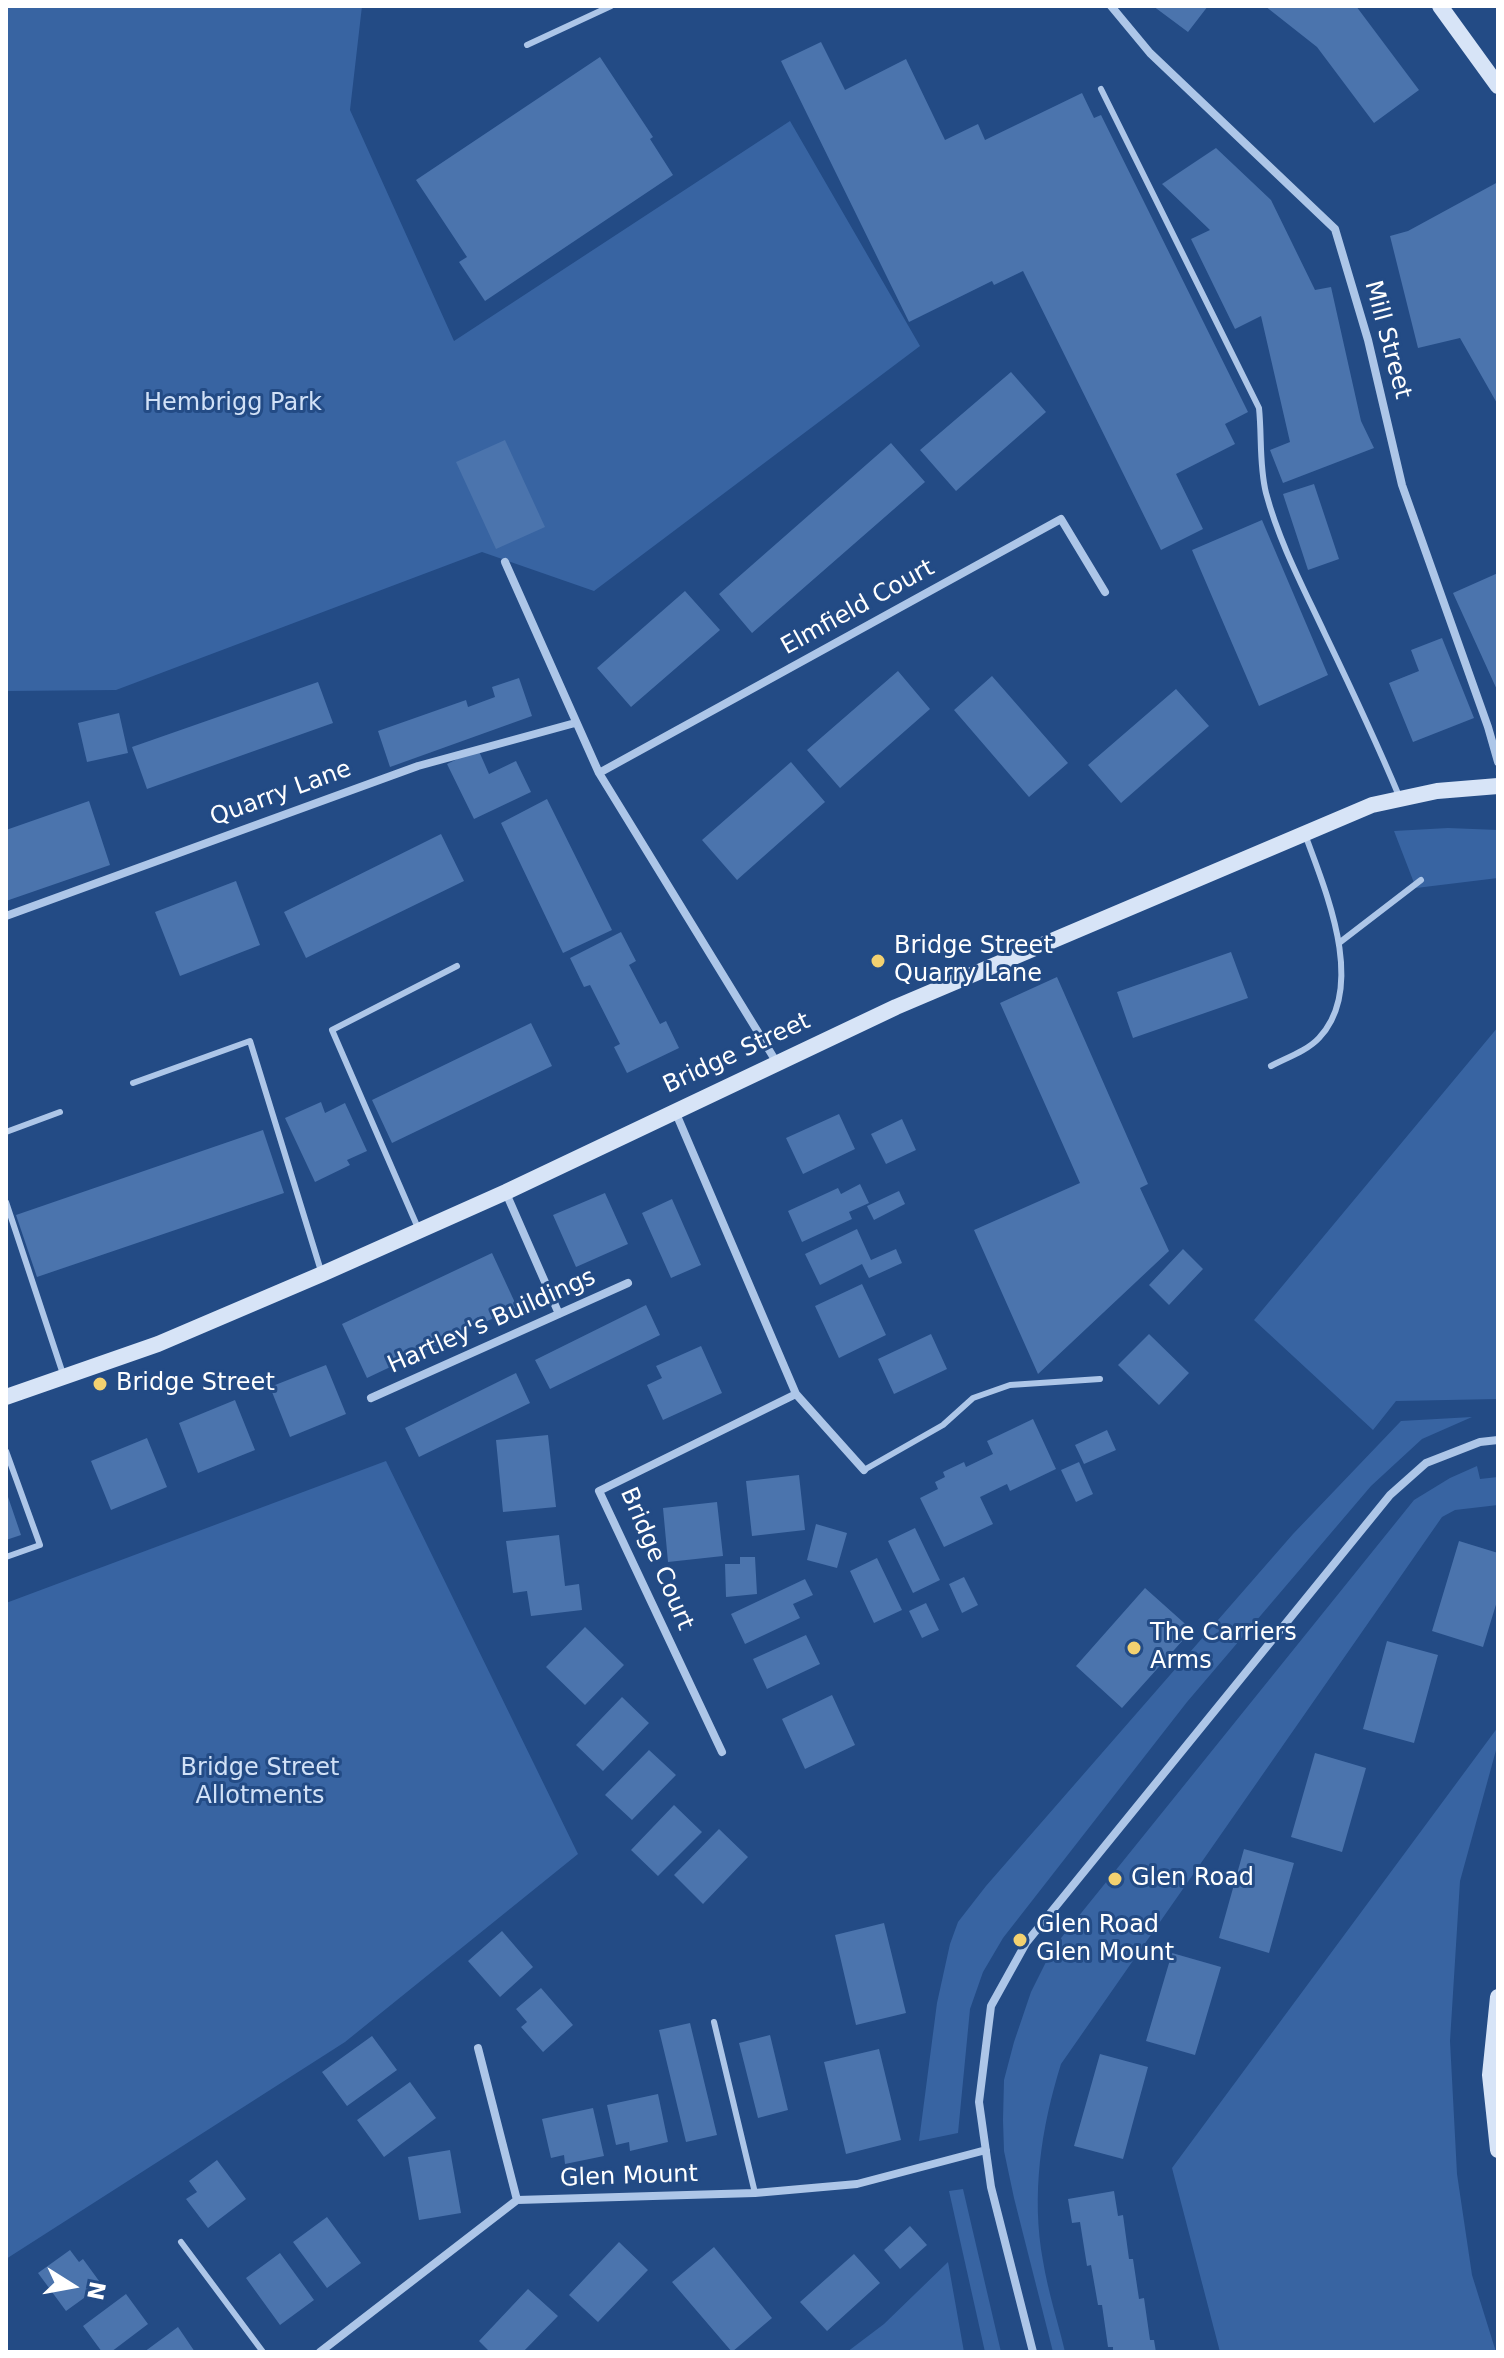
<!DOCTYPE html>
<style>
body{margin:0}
#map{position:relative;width:1504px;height:2358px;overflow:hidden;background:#234b85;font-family:"DejaVu Sans",sans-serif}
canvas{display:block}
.frame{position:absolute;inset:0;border:8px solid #fff;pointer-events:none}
.north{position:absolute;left:32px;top:2246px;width:80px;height:80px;-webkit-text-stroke:6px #234b85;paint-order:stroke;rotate:101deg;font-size:22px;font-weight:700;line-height:32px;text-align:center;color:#fff}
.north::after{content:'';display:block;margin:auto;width:28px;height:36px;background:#fff;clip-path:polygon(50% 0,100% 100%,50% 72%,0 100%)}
</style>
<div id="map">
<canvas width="1504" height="2358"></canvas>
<div class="frame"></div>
<div class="north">N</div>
</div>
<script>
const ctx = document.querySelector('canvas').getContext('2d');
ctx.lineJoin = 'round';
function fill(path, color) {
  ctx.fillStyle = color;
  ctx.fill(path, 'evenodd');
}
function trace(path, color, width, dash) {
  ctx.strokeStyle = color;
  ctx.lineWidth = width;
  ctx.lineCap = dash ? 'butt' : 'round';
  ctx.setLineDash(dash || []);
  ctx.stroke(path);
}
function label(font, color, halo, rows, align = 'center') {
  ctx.font = font + ' "DejaVu Sans",sans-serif';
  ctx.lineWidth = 6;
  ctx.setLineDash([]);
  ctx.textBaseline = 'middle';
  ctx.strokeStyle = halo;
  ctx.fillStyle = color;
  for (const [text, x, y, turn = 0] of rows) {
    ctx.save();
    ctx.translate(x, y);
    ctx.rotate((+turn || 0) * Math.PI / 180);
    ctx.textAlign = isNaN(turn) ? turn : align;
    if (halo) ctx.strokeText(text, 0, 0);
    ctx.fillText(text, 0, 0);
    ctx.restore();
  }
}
fill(new Path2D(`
 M6,6H362L350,110L454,341L790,121L920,346L594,591L482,552L116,690L6,691Z
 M1448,828L1498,830V878L1416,888L1394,831Z
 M1498,1027V1399L1396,1401L1373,1430L1254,1320Z
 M1472,1417L1422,1439L1371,1486L1187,1702L1003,1938L983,1972L970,2009L958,2133L919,2141L937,2003L950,1944L958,1922L986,1886L1293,1534L1401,1421Z
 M386,1461L578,1854L345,2042L6,2259V1603Z
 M1477,1466L1480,1479L1498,1477V1505L1455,1510L1442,1517L1061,2064C1041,2128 1031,2195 1043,2261C1048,2292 1058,2322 1065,2352H1053L1014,2198L1004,2151L1003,2120L1004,2080L1014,2042L1031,1992L1053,1948L1414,1500L1450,1478Z
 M1498,1727V1743L1460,1881L1450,2041L1457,2174L1472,2275L1496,2352H1220L1172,2168Z
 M963,2189L1001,2352H985L949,2191Z
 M948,2262L964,2352H847L884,2324Z`), '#3864a2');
fill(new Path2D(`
 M1153,6H1208L1188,32Z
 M1265,6H1356L1419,90L1374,123L1317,47Z
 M821,42L845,90L906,59L945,140L978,124L985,140L1082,93L1094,118L1101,115L1248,412L1225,424L1235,444L1176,474L1203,529L1161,550L1023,271L994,285L992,281L909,322L781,61Z
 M600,57L653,137L650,139L673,175L485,301L459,262L467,257L416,180Z
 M1216,148L1271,200L1315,290L1331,287L1361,421L1374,448L1283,483L1270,450L1290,442L1261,316L1235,329L1191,239L1210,230L1162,184Z
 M1498,182V405L1460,338L1418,348L1390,236L1408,231Z
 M1011,372L1046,412L956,491L920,450Z
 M505,440L545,527L496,549L456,462Z
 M891,443L925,482L752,633L719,594Z
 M1314,484L1339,559L1308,570L1283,494Z
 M1262,520L1328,675L1259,706L1192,550Z
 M1498,573V692L1453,593Z
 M685,591L720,630L631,707L597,668Z
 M1442,638L1474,718L1413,742L1389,683L1419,671L1411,650Z
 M898,671L930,709L840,788L807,750Z
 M992,676L1068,763L1029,797L954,710Z
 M519,678L532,716L390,767L378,731L466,700L468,707L495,697L492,687Z
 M318,682L333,723L147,789L132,747Z
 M1176,689L1209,726L1121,803L1088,765Z
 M119,713L128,753L87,762L78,723Z
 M478,749L489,774L516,761L531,792L474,819L447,764Z
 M791,762L825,802L737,880L702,840Z
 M547,799L612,930L563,953L501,823Z
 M89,801L110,865L6,901V830Z
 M441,834L464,881L306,958L284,912Z
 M236,881L260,945L180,976L155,912Z
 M621,932L636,961L629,965L660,1024L666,1021L679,1048L627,1073L614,1047L620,1044L590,985L584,987L570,958Z
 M1231,952L1248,998L1133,1038L1117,992Z
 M1057,977L1148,1184L1140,1188L1169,1251L1038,1374L974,1230L1080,1183L1000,1003Z
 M531,1023L552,1066L392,1143L372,1100Z
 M321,1102L325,1113L345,1103L367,1151L347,1160L350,1165L315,1182L285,1118Z
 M839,1114L855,1149L803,1174L786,1138Z
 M902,1119L916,1150L886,1164L871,1134Z
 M263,1130L284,1193L37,1277L16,1215Z
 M860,1184L869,1203L849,1212L852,1219L802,1242L788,1211L838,1188L841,1194Z
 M899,1191L905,1204L874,1220L867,1206Z
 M605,1193L628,1244L576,1267L553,1215Z
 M672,1199L701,1265L671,1278L642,1213Z
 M857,1229L871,1260L896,1249L902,1263L869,1278L862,1264L820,1285L805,1254Z
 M1183,1249L1203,1269L1169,1305L1149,1285Z
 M492,1253L517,1307L367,1378L342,1324Z
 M862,1284L886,1335L839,1358L815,1306Z
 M646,1305L660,1335L550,1389L535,1360Z
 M931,1334L947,1369L894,1394L878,1359Z
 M1149,1334L1189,1373L1159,1405L1118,1365Z
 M701,1346L722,1393L663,1420L647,1385L662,1378L656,1366Z
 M326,1365L346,1414L290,1437L270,1387Z
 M516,1373L530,1403L419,1457L405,1428Z
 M235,1400L255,1450L198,1473L179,1423Z
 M1033,1419L1056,1469L1010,1491L1007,1484L980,1497L993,1524L944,1547L920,1498L938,1489L935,1482L945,1477L943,1472L964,1462L966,1467L993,1454L987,1441Z
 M1107,1430L1116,1450L1084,1464L1075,1445Z
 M548,1435L556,1507L503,1512L496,1440Z
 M147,1438L167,1487L111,1510L91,1461Z
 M1079,1462L1093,1494L1076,1502L1061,1470Z
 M799,1475L805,1530L752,1536L746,1481Z
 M6,1491L21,1535L6,1540Z
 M717,1502L723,1556L668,1562L663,1508Z
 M816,1524L847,1533L837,1568L807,1560Z
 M915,1528L940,1580L913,1593L888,1541Z
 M559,1535L565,1586L579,1584L582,1610L531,1616L527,1591L513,1593L506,1541Z
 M1459,1541L1498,1553V1598L1483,1647L1432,1631Z
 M740,1557H755L757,1594L726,1597L725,1564H740Z
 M877,1558L902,1610L874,1623L850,1571Z
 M964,1577L978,1605L962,1613L949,1584Z
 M805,1579L813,1595L793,1604L800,1618L745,1644L731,1614Z
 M1145,1588L1192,1630L1122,1708L1076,1666Z
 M926,1603L939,1630L922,1638L909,1611Z
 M585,1627L624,1665L585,1705L546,1667Z
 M806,1635L820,1664L767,1689L753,1659Z
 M1387,1641L1438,1655L1414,1743L1363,1729Z
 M832,1695L855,1745L805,1769L782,1719Z
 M622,1697L649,1723L603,1771L576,1745Z
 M649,1750L676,1775L632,1820L605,1795Z
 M1315,1753L1366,1768L1342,1852L1291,1837Z
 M674,1805L702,1832L658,1876L631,1850Z
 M719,1829L748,1857L703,1904L674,1875Z
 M1244,1849L1294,1863L1269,1953L1219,1938Z
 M884,1923L906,2013L856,2025L835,1935Z
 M502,1931L533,1967L500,1997L468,1961Z
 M1172,1953L1221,1967L1195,2055L1146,2041Z
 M541,1988L573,2025L543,2052L521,2027L527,2022L516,2009Z
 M690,2023L717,2135L686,2142L659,2030Z
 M770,2035L788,2110L758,2118L739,2043Z
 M372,2036L397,2070L347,2106L322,2072Z
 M879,2049L901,2140L846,2154L824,2062Z
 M1100,2054L1148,2067L1123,2159L1074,2146Z
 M410,2082L436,2118L384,2157L357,2120Z
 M658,2094L668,2142L630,2151L629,2142L616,2145L607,2105Z
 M593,2108L604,2156L565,2164L564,2155L551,2158L542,2119Z
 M450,2150L461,2213L419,2220L408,2157Z
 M217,2160L246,2199L208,2228L186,2199L197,2192L189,2181Z
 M1114,2191L1118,2216L1123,2215L1129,2259H1133L1139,2299L1144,2298L1150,2340H1154L1156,2352H1113V2347H1108L1102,2305H1098L1091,2265L1087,2266L1080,2222L1072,2223L1068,2199Z
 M327,2217L361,2263L327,2288L293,2242Z
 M910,2226L927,2245L900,2269L884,2250Z
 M619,2242L648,2270L598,2322L569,2295Z
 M714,2247L772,2318L732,2352L672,2282Z
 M70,2250L79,2262L83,2259L102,2285L66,2311L38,2273Z
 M280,2253L314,2300L280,2325L246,2278Z
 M854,2254L880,2283L827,2331L800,2302Z
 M528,2289L558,2316L523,2352H490L479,2341Z
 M126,2294L148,2324L111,2352H102L83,2326Z
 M178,2327L195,2352H144Z`), '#4b74ad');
trace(new Path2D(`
 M527,45L611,6
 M1101,89L1259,408C1262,437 1259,465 1266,493C1279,542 1304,589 1325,634C1351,688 1376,741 1399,796
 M1339,943L1421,880
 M1271,1066C1286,1058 1307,1051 1319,1038C1367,987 1326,892 1306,837
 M133,1083L250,1041L321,1271
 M6,1132L60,1112
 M6,1202L63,1374
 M418,1228L332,1030L457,966
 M6,1451L40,1545L6,1557
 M864,1470L943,1425L973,1398L1010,1385L1100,1379
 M714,2022L755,2193
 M181,2242L263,2352`), '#adc6e8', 6);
trace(new Path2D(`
 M1111,6L1150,53L1335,229L1368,340L1402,485L1488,727L1498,762
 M505,562L599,773L777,1063
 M599,773L1061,519L1105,592
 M6,916L418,766L575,723
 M675,1111L796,1394L599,1491L722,1752
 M506,1193L559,1314
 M796,1394L864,1470
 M371,1398L628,1283
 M478,2048L517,2200
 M320,2352L517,2200L755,2193L857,2184L986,2150
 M1033,2352L991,2187L979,2102L991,2006L1026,1943L1390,1495L1426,1463L1480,1442L1498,1440`), '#adc6e8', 8);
trace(new Path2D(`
 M1440,6L1498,86
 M6,1397L158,1344L322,1274L506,1192L896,1007L1372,805L1437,791L1498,786
 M1498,1997L1490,2075L1498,2150`), '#d7e4f7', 16);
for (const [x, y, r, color] of [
 [878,961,8,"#f3d170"],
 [100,1384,8,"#f3d170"],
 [1134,1648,8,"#f3d170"],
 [1115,1879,8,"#f3d170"],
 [1020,1940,8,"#f3d170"]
]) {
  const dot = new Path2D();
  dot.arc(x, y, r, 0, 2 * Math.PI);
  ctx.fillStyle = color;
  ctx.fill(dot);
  trace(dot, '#234b85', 3);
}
label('24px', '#fff', '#234b85', [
 ["Mill Street",1387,340,75],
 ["Elmfield Court",858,608,-29],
 ["Quarry Lane",281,794,-20],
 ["Bridge Street",737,1054,-25],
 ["Hartley's Buildings",492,1322,-24],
 ["Bridge Court",656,1559,67],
 ["Glen Mount",629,2177,-2]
]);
label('24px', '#d1e1f7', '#234b85', [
 ["Hembrigg Park",233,404],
 ["Bridge Street",260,1769],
 ["Allotments",260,1797]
]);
label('24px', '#fff', '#234b85', [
 ["Bridge Street",894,947],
 ["Quarry Lane",894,975],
 ["Bridge Street",116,1384],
 ["The Carriers",1150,1634],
 ["Arms",1150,1662],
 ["Glen Road",1131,1879],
 ["Glen Road",1036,1926],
 ["Glen Mount",1036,1954]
], 'left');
</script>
